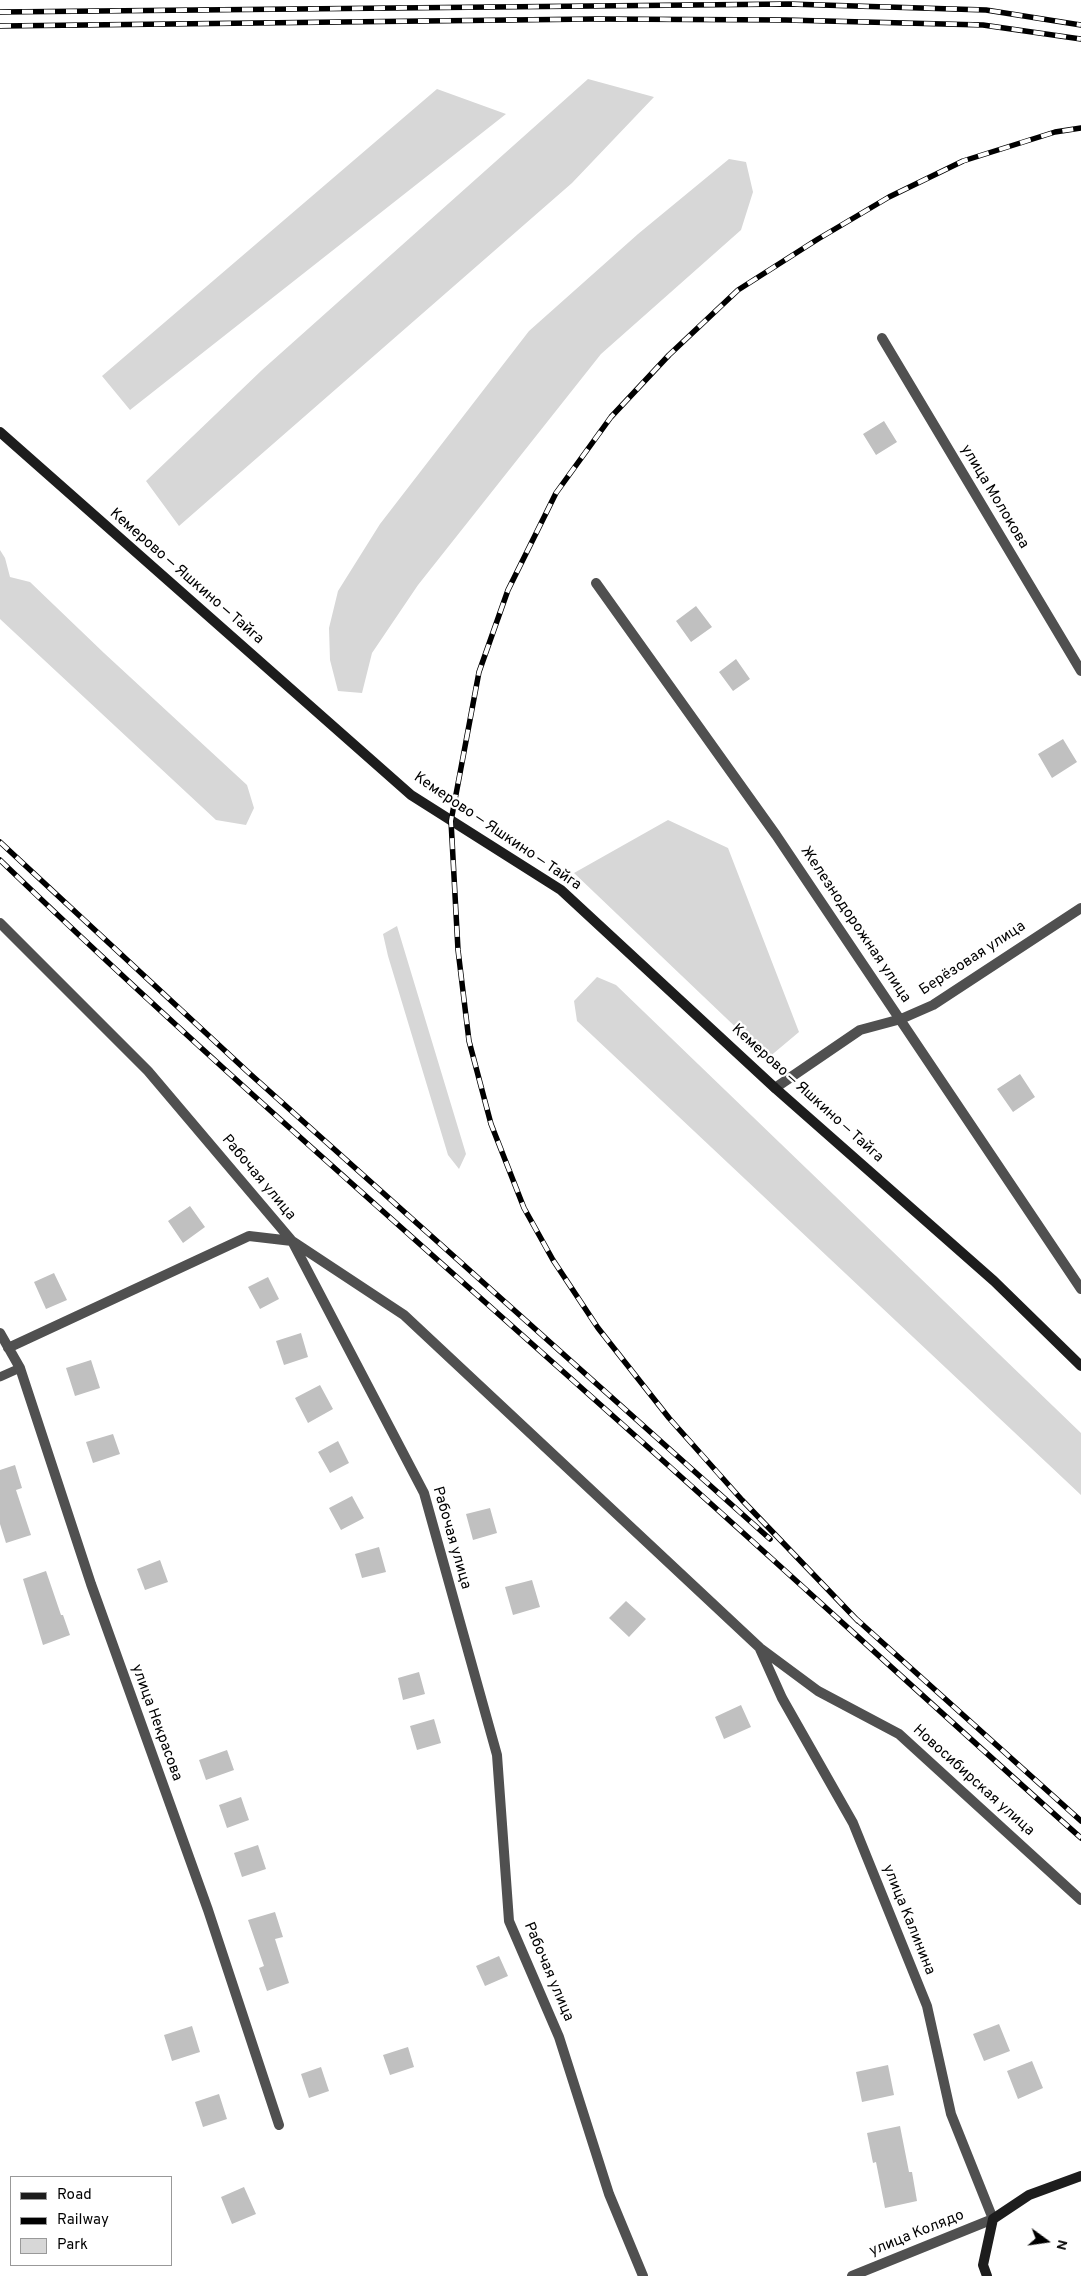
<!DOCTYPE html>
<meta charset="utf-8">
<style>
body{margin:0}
#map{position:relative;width:1081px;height:2276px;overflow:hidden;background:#fff;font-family:Overpass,sans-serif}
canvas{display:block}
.legend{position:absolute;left:10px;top:2176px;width:162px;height:90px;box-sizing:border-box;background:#fff;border:1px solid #999;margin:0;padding:6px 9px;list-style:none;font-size:15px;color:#000}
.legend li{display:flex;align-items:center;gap:10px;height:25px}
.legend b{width:25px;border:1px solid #999}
.north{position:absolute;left:1021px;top:2216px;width:50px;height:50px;-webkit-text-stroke:4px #fff;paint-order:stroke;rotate:104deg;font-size:14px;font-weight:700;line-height:20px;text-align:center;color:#000}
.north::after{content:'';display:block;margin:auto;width:18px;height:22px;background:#000;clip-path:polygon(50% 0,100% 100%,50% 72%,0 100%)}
</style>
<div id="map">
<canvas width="1081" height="2276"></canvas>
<ul class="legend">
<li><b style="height:6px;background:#1d1d1d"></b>Road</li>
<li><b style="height:6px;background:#000"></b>Railway</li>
<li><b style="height:14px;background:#d7d7d7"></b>Park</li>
</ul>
<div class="north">N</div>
</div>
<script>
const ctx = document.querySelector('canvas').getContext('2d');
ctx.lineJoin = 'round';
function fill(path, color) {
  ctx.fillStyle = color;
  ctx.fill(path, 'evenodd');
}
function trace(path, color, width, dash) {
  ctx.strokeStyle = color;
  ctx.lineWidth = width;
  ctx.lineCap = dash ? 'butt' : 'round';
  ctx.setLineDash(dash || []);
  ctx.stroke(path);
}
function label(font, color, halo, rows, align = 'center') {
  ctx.font = font + ' Overpass,sans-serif';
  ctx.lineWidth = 4.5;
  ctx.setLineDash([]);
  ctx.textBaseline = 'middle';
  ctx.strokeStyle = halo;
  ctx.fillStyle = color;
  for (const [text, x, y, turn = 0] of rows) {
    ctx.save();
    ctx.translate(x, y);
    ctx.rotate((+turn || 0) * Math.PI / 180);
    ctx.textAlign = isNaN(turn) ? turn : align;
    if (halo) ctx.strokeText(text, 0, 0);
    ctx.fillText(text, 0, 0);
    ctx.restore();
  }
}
fill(new Path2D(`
 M588,79L654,97L572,183L179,526L146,481L262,370Z
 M437,89L506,114L130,410L102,376Z
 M729,159L746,162L753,192L741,230L601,354L418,585L372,653L362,693L338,691L330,660L329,628L338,591L380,524L529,331L638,234Z
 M0,550L5,558L10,577L30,582L104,653L247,785L254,808L246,825L216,820L0,619Z
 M668,820L728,848L799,1032L768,1058L574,873Z
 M397,926L466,1154L459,1169L448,1155L388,956L383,934Z
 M597,977L616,985L1081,1433V1495L577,1021L574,1001Z`), '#d7d7d7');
fill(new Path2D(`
 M884,421L897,442L876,455L863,434Z
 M696,606L712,627L691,642L676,621Z
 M736,659L750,679L733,691L719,672Z
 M1063,739L1077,762L1052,778L1038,754Z
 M1020,1074L1035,1097L1013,1112L997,1089Z
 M190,1206L205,1227L183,1243L168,1221Z
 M54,1273L67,1300L46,1309L34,1282Z
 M268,1277L279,1299L260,1309L248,1287Z
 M301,1333L308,1357L284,1365L276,1341Z
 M91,1360L100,1388L75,1396L66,1368Z
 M320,1385L333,1409L308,1423L295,1398Z
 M113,1434L120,1454L93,1463L86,1442Z
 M338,1441L349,1463L330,1473L318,1452Z
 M15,1465L22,1488L16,1490L31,1535L6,1543L0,1524V1470Z
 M352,1496L364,1518L341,1530L329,1508Z
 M490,1508L497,1533L473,1540L466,1514Z
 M379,1547L386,1572L362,1578L355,1554Z
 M160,1560L168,1582L145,1590L137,1569Z
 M46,1571L61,1615H63L70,1635L43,1645L23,1579Z
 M532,1580L540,1607L513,1615L505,1587Z
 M626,1601L646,1619L629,1637L609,1618Z
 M419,1672L425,1694L403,1700L398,1678Z
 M741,1705L751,1727L724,1739L715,1717Z
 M434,1719L441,1743L417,1750L410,1726Z
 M227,1750L234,1770L206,1780L199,1760Z
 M241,1797L249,1820L227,1828L219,1805Z
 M258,1845L266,1869L242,1877L234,1853Z
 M275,1912L283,1937L275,1939L289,1983L267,1991L259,1968L264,1966L248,1920Z
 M499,1956L508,1976L485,1986L476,1966Z
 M999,2024L1010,2051L984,2061L973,2034Z
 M192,2026L200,2052L172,2061L164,2035Z
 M408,2047L414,2067L390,2075L383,2055Z
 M1032,2061L1043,2088L1018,2099L1007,2071Z
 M888,2065L894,2095L862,2102L856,2072Z
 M321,2067L329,2091L309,2098L301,2074Z
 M219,2094L227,2119L203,2127L195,2102Z
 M900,2126L909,2172H912L917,2201L885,2208L876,2162L873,2163L867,2133Z
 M244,2187L256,2214L232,2224L221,2197Z`), '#c0c0c0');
trace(new Path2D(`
 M0,1377L20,1368`), '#505050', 9);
trace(new Path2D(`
 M882,338L1081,671
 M596,583L776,835L1081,1289
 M0,923L148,1071L292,1241L424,1493L497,1755L509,1921L559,2037L609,2194L643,2276
 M775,1088L860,1030L901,1019L933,1005L1081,908
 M0,1333L20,1368L91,1584L208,1910L279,2125
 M8,1348L249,1236L292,1241L404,1315L760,1648L818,1691L899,1734L1081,1900
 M760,1649L782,1698L853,1823L927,2006L951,2114L993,2219L852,2276`), '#505050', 10);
trace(new Path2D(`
 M0,432L411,795L561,890L775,1088L994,1281L1081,1366
 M987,2276L983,2265L993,2219L1029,2195L1081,2176`), '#1d1d1d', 10);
const rail = new Path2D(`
 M0,12L789,4L986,10L1081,25
 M0,26L595,19L786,20L983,25L1081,39
 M0,842L249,1073L770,1539
 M0,860C190,1043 389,1216 586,1392C752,1539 915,1690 1081,1838
 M854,1617L1081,1821
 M858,1621L742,1500L669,1418L598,1328L553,1260L524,1208L491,1124L469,1041L458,950L451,821L479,672L508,590L556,493L611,417L669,355L738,290L818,239L889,197L963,161L1055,132L1081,128`);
trace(rail, '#000', 5.5);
trace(rail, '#fff', 4, [11]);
label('15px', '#000', '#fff', [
 ["улица Молокова",994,497,59],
 ["Кемерово — Яшкино — Тайга",186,577,41],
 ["Кемерово — Яшкино — Тайга",497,832,34],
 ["Железнодорожная улица",855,925,56],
 ["Берёзовая улица",973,959,-33],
 ["Кемерово — Яшкино — Тайга",807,1094,42],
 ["Рабочая улица",258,1178,50],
 ["Рабочая улица",451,1538,74],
 ["улица Некрасова",156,1723,70],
 ["Новосибирская улица",973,1781,42],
 ["улица Калинина",908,1920,68],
 ["Рабочая улица",548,1972,67],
 ["улица Колядо",917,2234,-22]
]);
</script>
